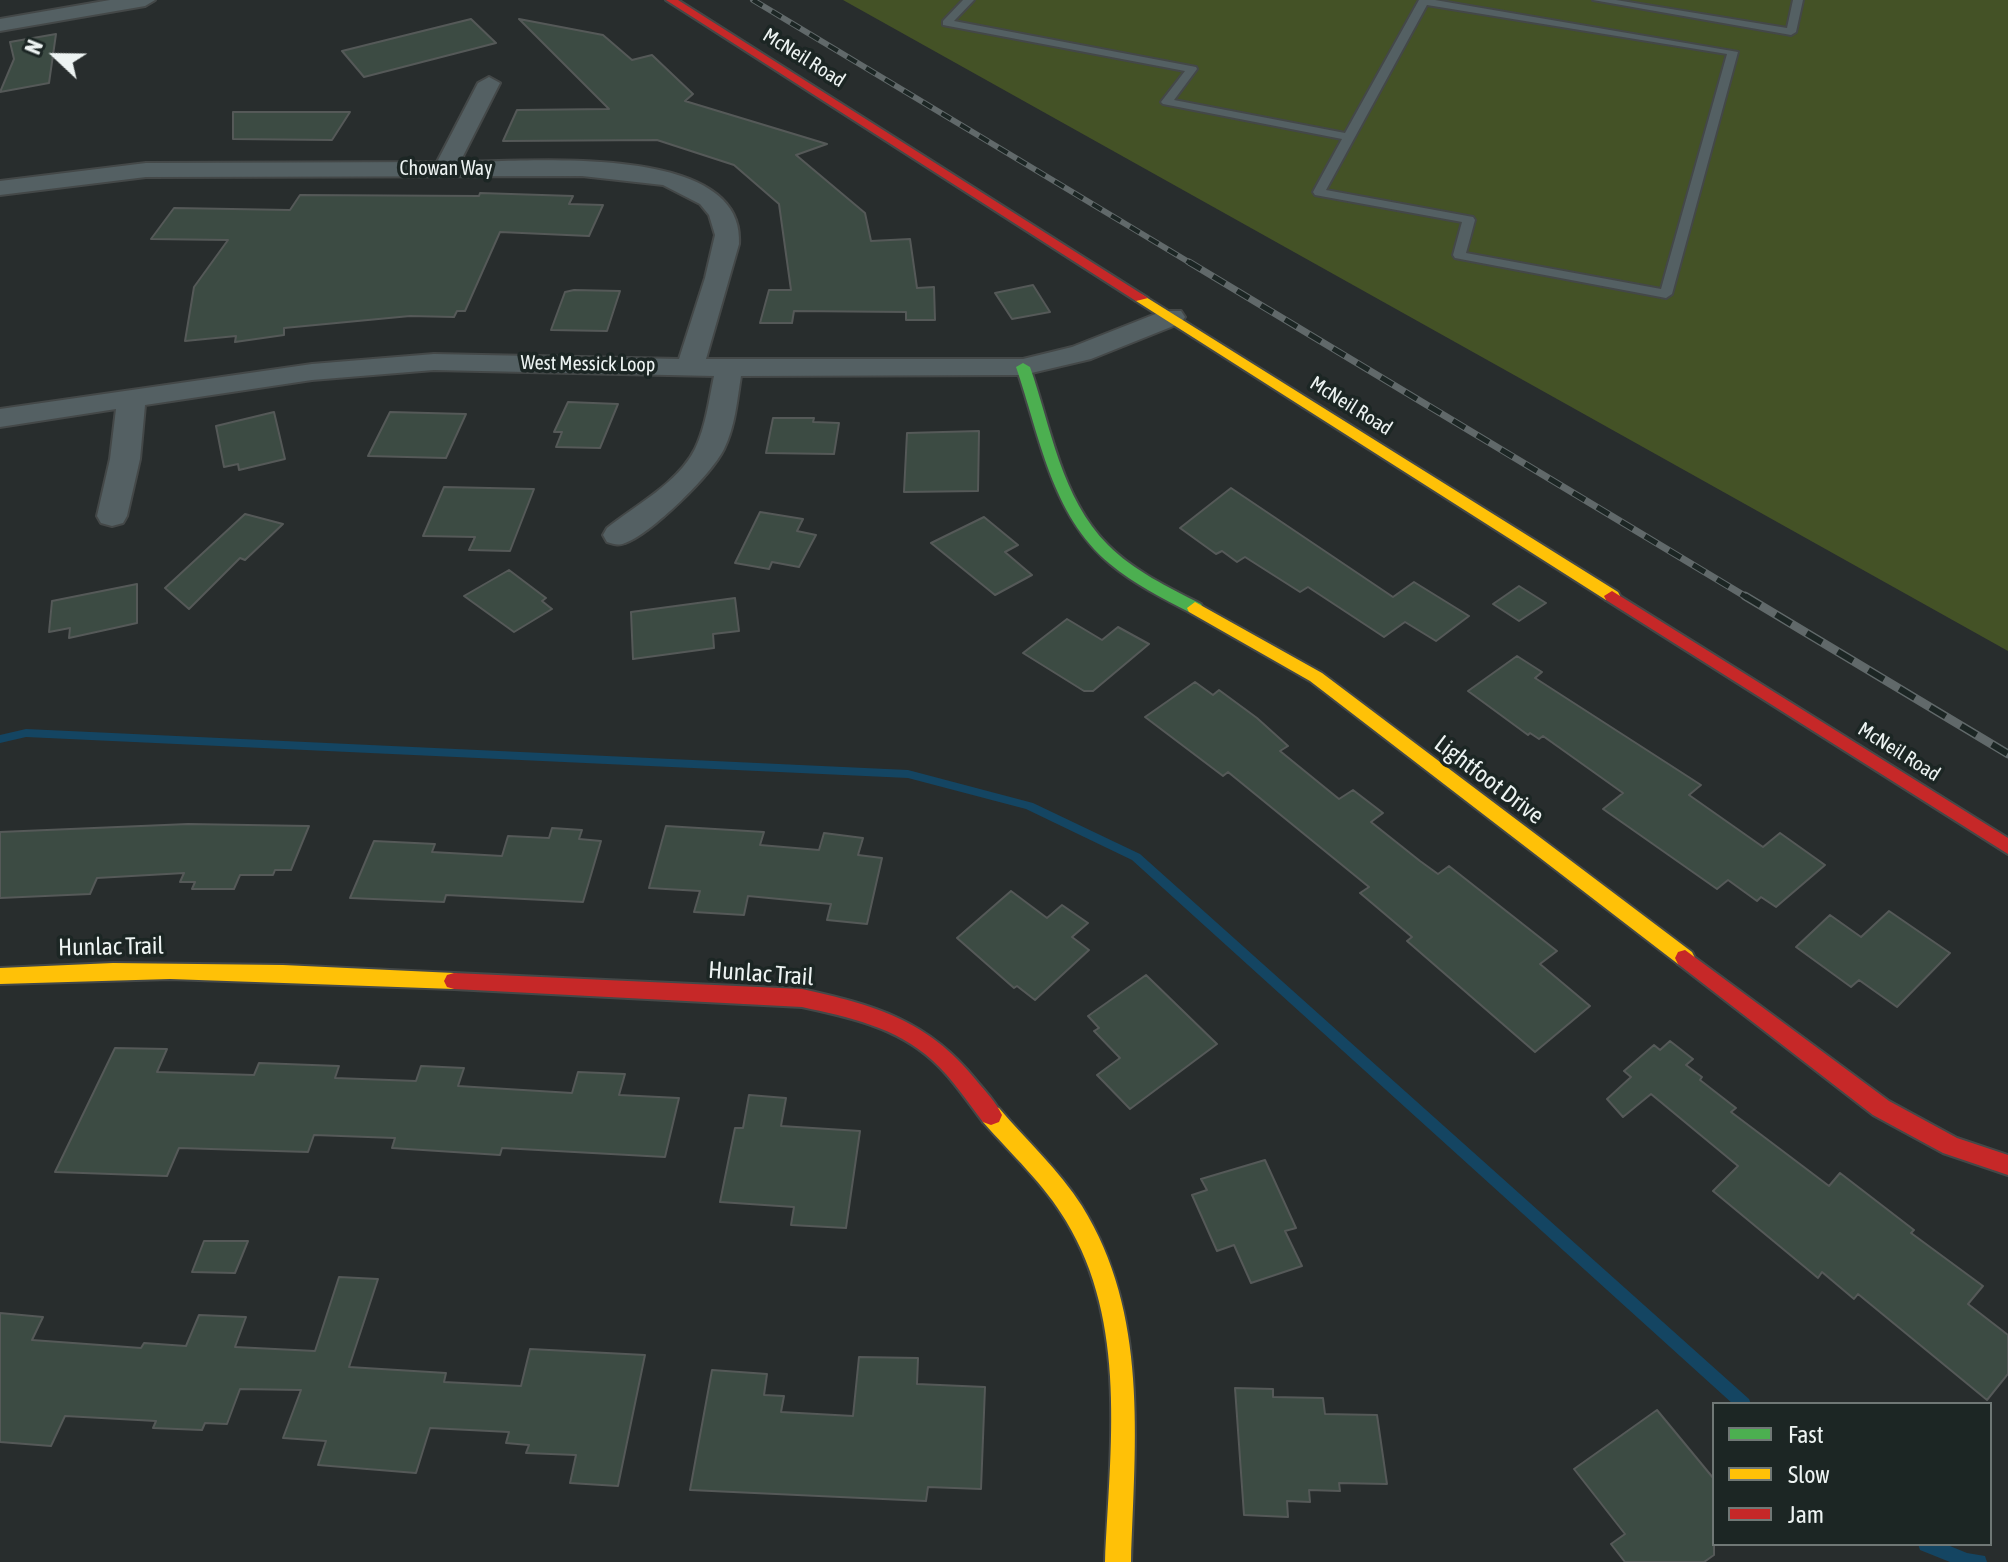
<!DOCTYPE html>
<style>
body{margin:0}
#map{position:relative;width:2008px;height:1562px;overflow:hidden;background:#282d2d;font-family:"Asap Condensed",sans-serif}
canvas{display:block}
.legend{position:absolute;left:1712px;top:1402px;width:280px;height:144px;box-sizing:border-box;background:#1c2624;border:2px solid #707876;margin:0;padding:10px 14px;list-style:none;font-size:24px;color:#edf3f2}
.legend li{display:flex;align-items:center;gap:16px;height:40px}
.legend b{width:40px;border:2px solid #707876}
.north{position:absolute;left:16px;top:16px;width:80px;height:80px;-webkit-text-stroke:6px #1c2624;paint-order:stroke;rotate:292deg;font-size:22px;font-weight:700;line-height:32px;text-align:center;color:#edf3f2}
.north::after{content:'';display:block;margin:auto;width:28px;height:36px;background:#edf3f2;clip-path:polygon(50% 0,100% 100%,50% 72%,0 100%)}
</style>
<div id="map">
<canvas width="2008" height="1562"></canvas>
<ul class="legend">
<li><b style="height:10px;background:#4caf50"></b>Fast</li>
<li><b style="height:10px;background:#ffc107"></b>Slow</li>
<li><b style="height:10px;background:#c62828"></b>Jam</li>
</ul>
<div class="north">N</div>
</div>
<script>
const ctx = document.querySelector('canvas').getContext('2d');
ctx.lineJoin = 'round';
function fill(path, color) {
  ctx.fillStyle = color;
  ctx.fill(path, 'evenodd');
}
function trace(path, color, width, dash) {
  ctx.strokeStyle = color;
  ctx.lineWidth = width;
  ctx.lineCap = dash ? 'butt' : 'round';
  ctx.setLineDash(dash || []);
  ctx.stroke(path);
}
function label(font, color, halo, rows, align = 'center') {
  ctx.font = font + ' "Asap Condensed",sans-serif';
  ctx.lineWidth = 7;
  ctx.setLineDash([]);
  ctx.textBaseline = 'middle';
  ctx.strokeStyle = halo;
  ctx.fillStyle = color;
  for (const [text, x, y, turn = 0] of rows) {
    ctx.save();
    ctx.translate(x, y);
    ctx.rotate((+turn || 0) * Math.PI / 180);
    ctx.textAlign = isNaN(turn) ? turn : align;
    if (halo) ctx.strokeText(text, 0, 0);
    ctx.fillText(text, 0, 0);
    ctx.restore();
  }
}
fill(new Path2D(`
 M843,0H2008V651Z`), '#445226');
fill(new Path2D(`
 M26,729L908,770L1033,803L1140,854L1749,1399L1751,1404H1733L1132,860L1026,809L908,778L26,737L0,743V735Z
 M1918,1544H1945L1967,1553L1985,1556L1987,1562H1950L1920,1550Z`), '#144562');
const building = new Path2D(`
 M471,19L496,43L364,77L342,51Z
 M519,19L603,35L632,60L652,55L693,94L685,101L827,144L796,155L865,213L871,241L910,239L917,288L934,287L935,320H906V312L794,311L792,323H760L769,290H791L779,204L734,165L657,140L503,141L517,110L609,109Z
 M56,34L49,83L0,92L14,59L10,42Z
 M233,112H350L332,140L233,139Z
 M480,193L573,196L569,204L603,205L589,236L500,232L465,311H457L454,317L410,316L284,328V335L235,342L236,336L185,341L194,287L228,240L151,239L174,208L290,210L300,195L479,196Z
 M1033,285L1050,312L1012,319L995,293Z
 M574,290L620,291L607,331L551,330L565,292Z
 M568,402L618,404L600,448L556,447L562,432H554Z
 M274,412L285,459L239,470L238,464L224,467L216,426Z
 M390,412L466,414L446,458L368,456Z
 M773,418H814L813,422L839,423L834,454L766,453Z
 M979,431L978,491L904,492L907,433Z
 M444,487L534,489L510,551L469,550L475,537L423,536Z
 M1231,488L1393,597L1414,582L1469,616L1436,641L1405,622L1384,637L1308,587L1300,592L1245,557L1237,562L1222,551L1216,554L1180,528Z
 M760,512L803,519L797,531L816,535L799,567L772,562L769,569L735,563Z
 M245,514L283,524L245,560L240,558L189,609L165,588Z
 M984,517L1018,545L1005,552L1032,575L995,595L931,543Z
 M509,570L546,598L542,601L552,609L514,632L464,596Z
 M137,584V623L69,638L70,628L49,632L52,601Z
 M1519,586L1546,603L1519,621L1493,604Z
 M735,598L739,631L713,634L714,648L633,659L631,612Z
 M1067,619L1102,640L1118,627L1149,644L1093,691H1084L1023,653Z
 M1517,656L1542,672L1535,678L1701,785L1689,795L1763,847L1780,833L1825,865L1776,907L1761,897L1757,901L1728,880L1717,889L1603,809L1623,793L1543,736L1539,739L1530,733L1528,735L1468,691Z
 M1195,682L1213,695L1219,690L1257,718L1288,746L1280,751L1339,799L1353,790L1383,813L1371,822L1420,861L1438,874L1449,866L1557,951L1540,964L1590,1006L1535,1052L1407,941L1412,937L1360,893L1369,887L1228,772L1223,776L1145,717Z
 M188,824L309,826L291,870H275L273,875H240L234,889H192L195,882H180L184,873L97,878L90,894L0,898V832Z
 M666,826L764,832L760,845L819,850L824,833L863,838L858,855L882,858L867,924L827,920L831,904L748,896L744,915L694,912L700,891L649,888Z
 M552,828L582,830L579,839L601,841L583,902L446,895L444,902L350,898L374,841L435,844L432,852L502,856L508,836L549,838Z
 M1011,891L1047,918L1062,905L1088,923L1072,937L1089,950L1035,1000L1017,986L1014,988L957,938Z
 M1889,911L1950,953L1897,1007L1859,980L1851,987L1796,947L1830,915L1861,937Z
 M1146,975L1217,1044L1130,1109L1097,1075L1120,1058L1094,1031L1099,1028L1088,1016Z
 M1670,1041L1693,1059L1686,1065L1702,1077L1700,1080L1736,1108L1731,1112L1829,1186L1840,1173L1914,1230L1911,1233L1983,1286L1968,1304L2008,1335V1374L1987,1400L1858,1294L1854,1299L1822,1272L1818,1278L1713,1191L1738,1166L1651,1094L1623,1117L1607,1099L1631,1077L1624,1071L1654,1045L1660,1050Z
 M115,1048L167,1049L157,1072L254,1075L259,1063L339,1066L335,1078L416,1081L421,1066L464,1068L458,1086L572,1093L578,1072L625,1074L619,1095L679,1098L665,1157L502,1148L500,1155L392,1148L395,1138L314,1135L308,1152L179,1148L167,1176L55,1172Z
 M749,1095L786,1098L781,1126L860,1131L846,1228L791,1225L794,1207L720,1202L735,1128H743Z
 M1265,1160L1296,1228L1285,1231L1302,1266L1251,1283L1234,1245L1217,1251L1192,1195L1207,1190L1201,1179Z
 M204,1241H248L235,1273L192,1272Z
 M339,1277L378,1279L349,1367L446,1373L444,1382L521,1386L530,1349L645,1355L618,1486L570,1483L576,1455L526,1453L529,1445L506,1443L509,1432L430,1428L416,1473L318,1465L326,1441L283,1438L301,1390L240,1389L227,1424L205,1423L202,1430L153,1428L156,1421L65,1416L51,1446L0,1442V1313L43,1317L32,1340L141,1348L144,1343L186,1346L199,1315L246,1317L235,1347L315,1351Z
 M859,1357L918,1358L917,1384L985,1387L981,1489L928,1487L926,1501L690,1490L712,1370L767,1374L764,1395L784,1396L781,1412L853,1416Z
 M1235,1388L1273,1389V1397L1323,1398L1325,1414L1377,1415L1387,1484L1339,1483L1340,1491L1309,1490L1310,1502L1287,1501L1288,1517L1244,1515Z
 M1657,1410L1714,1479V1555L1704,1562H1625L1611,1544L1625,1534L1574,1469Z`);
fill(building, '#3c4b43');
trace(building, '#555958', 2);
const lane = new Path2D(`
 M963,0H974L954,21L1196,67L1197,69L1174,100L1345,133L1419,0H1435L1738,52L1672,294L1666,298L1455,258L1453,255L1462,222L1315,195L1313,192L1342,139L1163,104L1161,102L1185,71L943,25V21ZM1427,5L1727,54L1661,289L1466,253L1475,220L1473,217L1326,190Z
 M1593,0H1616L1787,28L1793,0H1803L1796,32L1791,35Z`);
const street = new Path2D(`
 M110,0H155L145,6L0,31V19Z
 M489,77L500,83L460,162C524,162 746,141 739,244L706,359H1023L1072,347L1163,311H1181L1185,317L1181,323L1091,359L1023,375L741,376C737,401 735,427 724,449C711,475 651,534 625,543C618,546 614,544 607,542L603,535L607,528C636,505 678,483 695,449C706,426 709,400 714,376L434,370L312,380L145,405L140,459L127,516L123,523L112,526L101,523L97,516L110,459L116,409L0,427V409L312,364L434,354L679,359L705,278L715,235L709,215L700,204L663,185L582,176L146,177L0,195V181L146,163L437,162L478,83Z`);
const fast = new Path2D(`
 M1023,363L1030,367C1051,427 1061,498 1108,545C1134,571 1168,587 1201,604L1203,608L1201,612H1189C1162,598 1134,584 1110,564C1051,515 1040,436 1016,367Z`);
const slow = new Path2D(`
 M1141,294L1618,592L1620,596L1618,600H1606L1136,301L1134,298Z
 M1195,602L1322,673L1692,952L1695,958L1692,964L1685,966L1678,964L1310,681L1189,612L1187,608Z
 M113,963L283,965L454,973L461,975L464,981L461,987L454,989L170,979L0,984V968Z
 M991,1105L999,1108C1026,1140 1059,1170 1082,1206C1149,1314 1135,1440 1131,1562H1105C1110,1448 1128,1323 1066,1221C1044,1184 1011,1154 983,1122L980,1115L983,1108Z`);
const jam = new Path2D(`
 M666,0H678L1148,298L1136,301Z
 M1612,591L2008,838V854L1606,600L1604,596Z
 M1685,950L1889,1101L1957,1138L2008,1155V1175L1943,1153L1873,1115L1678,964L1675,958L1678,952Z
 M454,973L802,989C874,1005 928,1020 976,1080C985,1091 996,1102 1002,1115L999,1122L991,1125L983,1122C967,1101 952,1078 932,1060C896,1027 848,1017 802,1007L454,989L447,987L444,981L447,975Z`);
trace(lane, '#444848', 4);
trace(street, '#444848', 4);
trace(fast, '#444848', 4);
trace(slow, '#444848', 4);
trace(jam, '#444848', 4);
fill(lane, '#546063');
fill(street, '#546063');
fill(fast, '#4caf50');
fill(slow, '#ffc107');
fill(jam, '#c62828');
const railFar2 = new Path2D(`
 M753,0L1192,264`);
const railFar1 = new Path2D(`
 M1189,262L1748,598`);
const rail = new Path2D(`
 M1745,596L2008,754`);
trace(railFar2, '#61696a', 6);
trace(railFar1, '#61696a', 7);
trace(rail, '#61696a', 9);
trace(railFar2, '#1c2624', 4, [11]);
trace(railFar1, '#1c2624', 5, [14]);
trace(rail, '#1c2624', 6, [18]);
label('20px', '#edf3f2', '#1c2624', [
 ["McNeil Road",804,58,32],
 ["Chowan Way",446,169],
 ["West Messick Loop",588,364,1],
 ["McNeil Road",1351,406,32],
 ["McNeil Road",1899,752,32]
]);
label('24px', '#edf3f2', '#1c2624', [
 ["Lightfoot Drive",1489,780,37],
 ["Hunlac Trail",111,947,-1],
 ["Hunlac Trail",761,974,4]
]);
</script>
